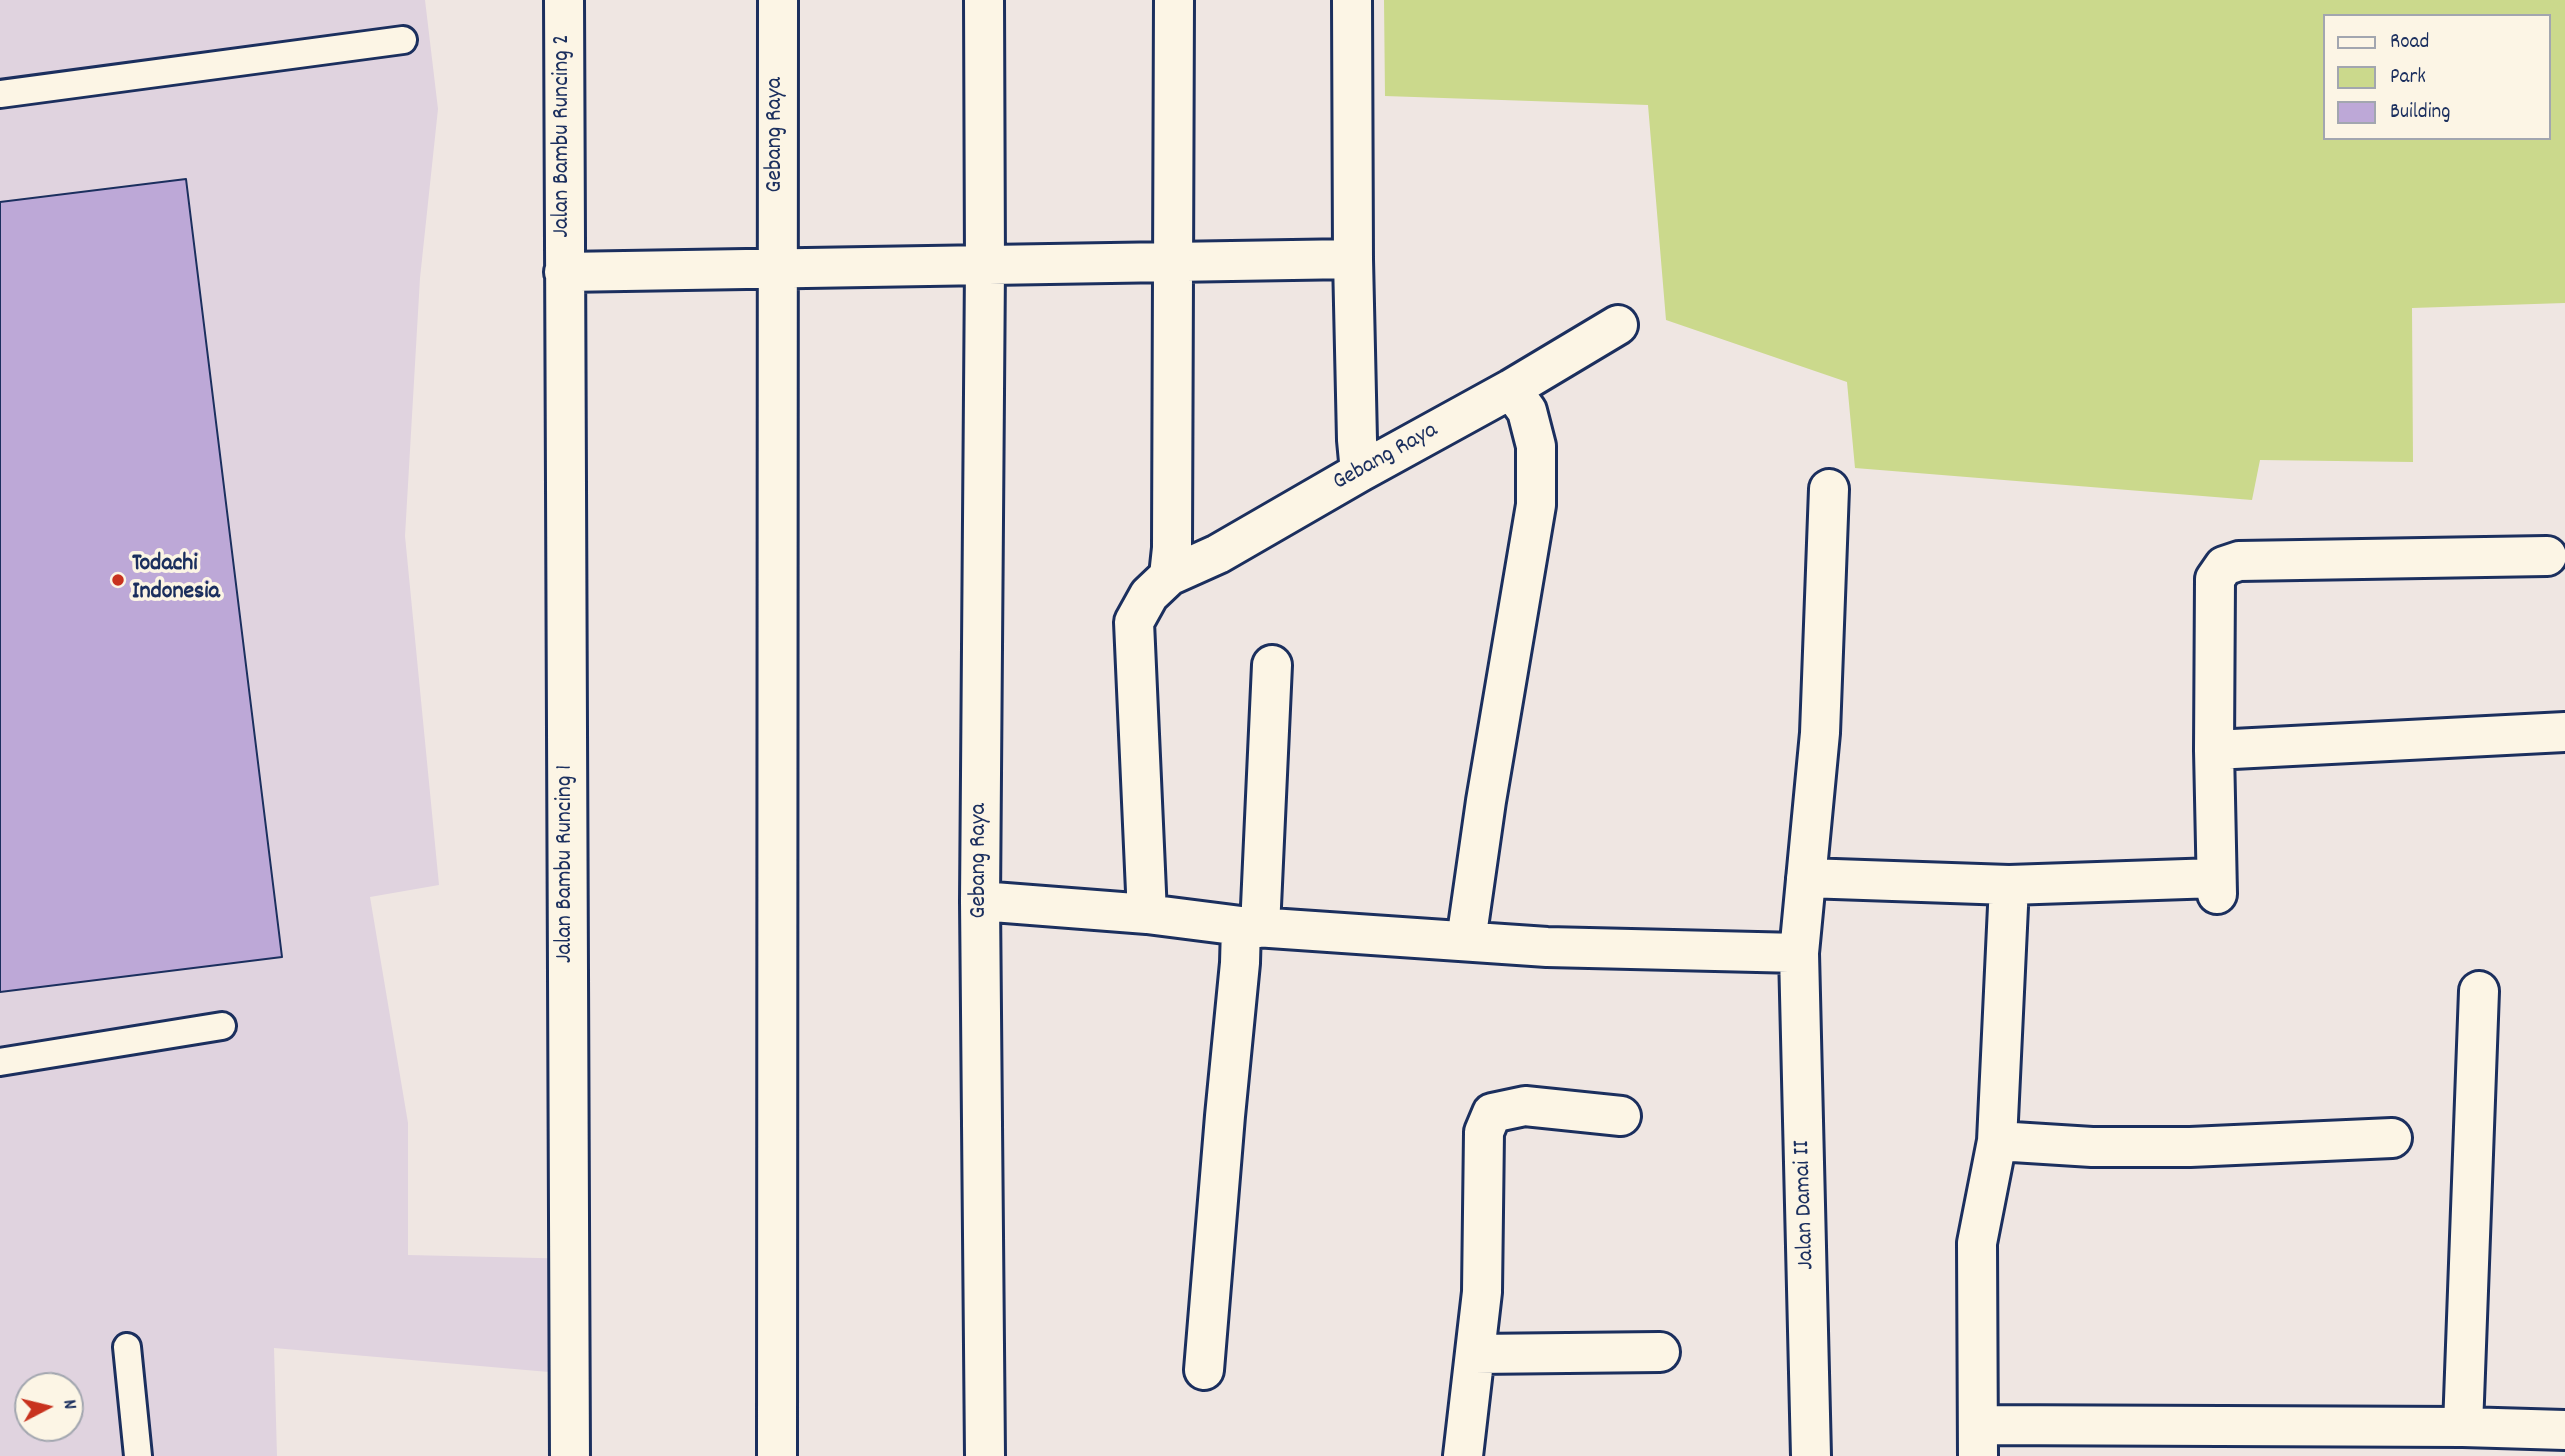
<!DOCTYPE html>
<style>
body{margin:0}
#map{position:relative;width:2565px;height:1456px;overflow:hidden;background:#efe6e2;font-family:Dekko,sans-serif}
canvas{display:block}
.legend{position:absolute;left:2323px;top:14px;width:228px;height:126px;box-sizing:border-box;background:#fcf5e5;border:2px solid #a2a6af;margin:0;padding:9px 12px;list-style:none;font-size:21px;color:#1b2f5e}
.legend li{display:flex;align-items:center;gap:14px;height:35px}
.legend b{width:35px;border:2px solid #a2a6af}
.north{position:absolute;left:14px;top:1372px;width:70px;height:70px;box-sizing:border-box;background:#fcf5e5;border:2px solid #a2a6af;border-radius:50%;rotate:83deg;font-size:19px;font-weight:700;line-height:28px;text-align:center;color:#1b2f5e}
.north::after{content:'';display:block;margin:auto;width:24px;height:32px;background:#c8321e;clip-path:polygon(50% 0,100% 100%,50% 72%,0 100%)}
</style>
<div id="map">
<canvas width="2565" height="1456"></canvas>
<ul class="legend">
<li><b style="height:9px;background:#fcf5e5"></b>Road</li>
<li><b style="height:19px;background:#cbd98c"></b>Park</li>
<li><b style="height:19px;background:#bda8d7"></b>Building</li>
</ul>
<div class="north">N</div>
</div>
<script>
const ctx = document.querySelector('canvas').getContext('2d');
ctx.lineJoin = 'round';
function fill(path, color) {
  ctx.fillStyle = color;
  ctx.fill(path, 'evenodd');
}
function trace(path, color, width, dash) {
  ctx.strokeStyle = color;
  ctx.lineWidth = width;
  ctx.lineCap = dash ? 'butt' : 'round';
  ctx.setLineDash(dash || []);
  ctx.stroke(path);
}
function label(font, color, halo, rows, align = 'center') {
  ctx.font = font + ' Dekko,sans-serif';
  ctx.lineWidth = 7;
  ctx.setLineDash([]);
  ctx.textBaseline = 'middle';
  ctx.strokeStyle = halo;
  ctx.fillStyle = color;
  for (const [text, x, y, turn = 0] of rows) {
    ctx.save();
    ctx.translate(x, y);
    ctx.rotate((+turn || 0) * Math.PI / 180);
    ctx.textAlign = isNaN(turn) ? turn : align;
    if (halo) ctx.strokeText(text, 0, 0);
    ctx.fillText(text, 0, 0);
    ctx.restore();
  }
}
fill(new Path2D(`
 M0,0H425L438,109L420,278L405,536L439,885L370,897L408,1123V1255L581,1259L583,1375L274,1348L277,1456H0ZM28,1386H70V1428H28Z`), '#e0d3df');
fill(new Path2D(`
 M1384,0H2565V303L2412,308L2413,462L2260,460L2252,500L1855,468L1847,382L1666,320L1648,105L1385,96ZM2325,16H2549V138H2325Z`), '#cbd98c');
const building = new Path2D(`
 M186,179L282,957L0,992V202Z`);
fill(building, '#bda8d7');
trace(building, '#1b2f5e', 2);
const lane = new Path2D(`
 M0,94L403,40
 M0,1062L222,1026
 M127,1347L138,1456`);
const street = new Path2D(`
 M564,0L570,1456
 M984,0L985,266L980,901L985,1456
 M1352,0L1353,259L1357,440L1360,472
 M564,272L1353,259
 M1169,576L1172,548L1174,0
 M2214,750L2565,732
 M1806,878L2009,885L2216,878
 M2217,894L2214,750L2215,579L2224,566L2239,561L2547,556
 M980,901L1147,914L1241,926L1240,963L1225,1116L1204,1370
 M1147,914L1134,622L1149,595L1169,576L1218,554L1360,472L1511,389L1618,325
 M1241,926L1547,947L1799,953
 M1260,928L1272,665
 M1466,941L1486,801L1536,505V446L1527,411L1511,389
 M1997,1141L2092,1147H2190L2392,1138
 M1475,1354L1660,1352
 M1979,1425L2463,1427L2479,991
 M2463,1427L2565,1430
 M777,1456L778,0
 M1463,1456L1482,1292L1484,1132L1492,1113L1525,1106L1621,1116
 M1811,1456L1799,953L1820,733L1829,489
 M1978,1456L1977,1243L1997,1141L2009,885`);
trace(lane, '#1b2f5e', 32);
trace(street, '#1b2f5e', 44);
trace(lane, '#fcf5e5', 26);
trace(street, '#fcf5e5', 38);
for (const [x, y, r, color] of [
 [118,580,7,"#c8321e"]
]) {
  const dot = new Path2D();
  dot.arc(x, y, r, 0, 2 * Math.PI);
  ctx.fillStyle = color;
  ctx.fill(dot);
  trace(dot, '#fcf5e5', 2.5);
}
label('24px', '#1b2f5e', '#fcf5e5', [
 ["Gebang Raya",777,135,-90],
 ["Jalan Bambu Runcing 2",564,136,-90],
 ["Gebang Raya",1386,458,-29],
 ["Gebang Raya",981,861,-90],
 ["Jalan Bambu Runcing 1",567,864,-90],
 ["Jalan Damai II",1806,1205,-92]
]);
label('bold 24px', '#1b2f5e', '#fcf5e5', [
 ["Todachi",132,566],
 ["Indonesia",132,594]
], 'left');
</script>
